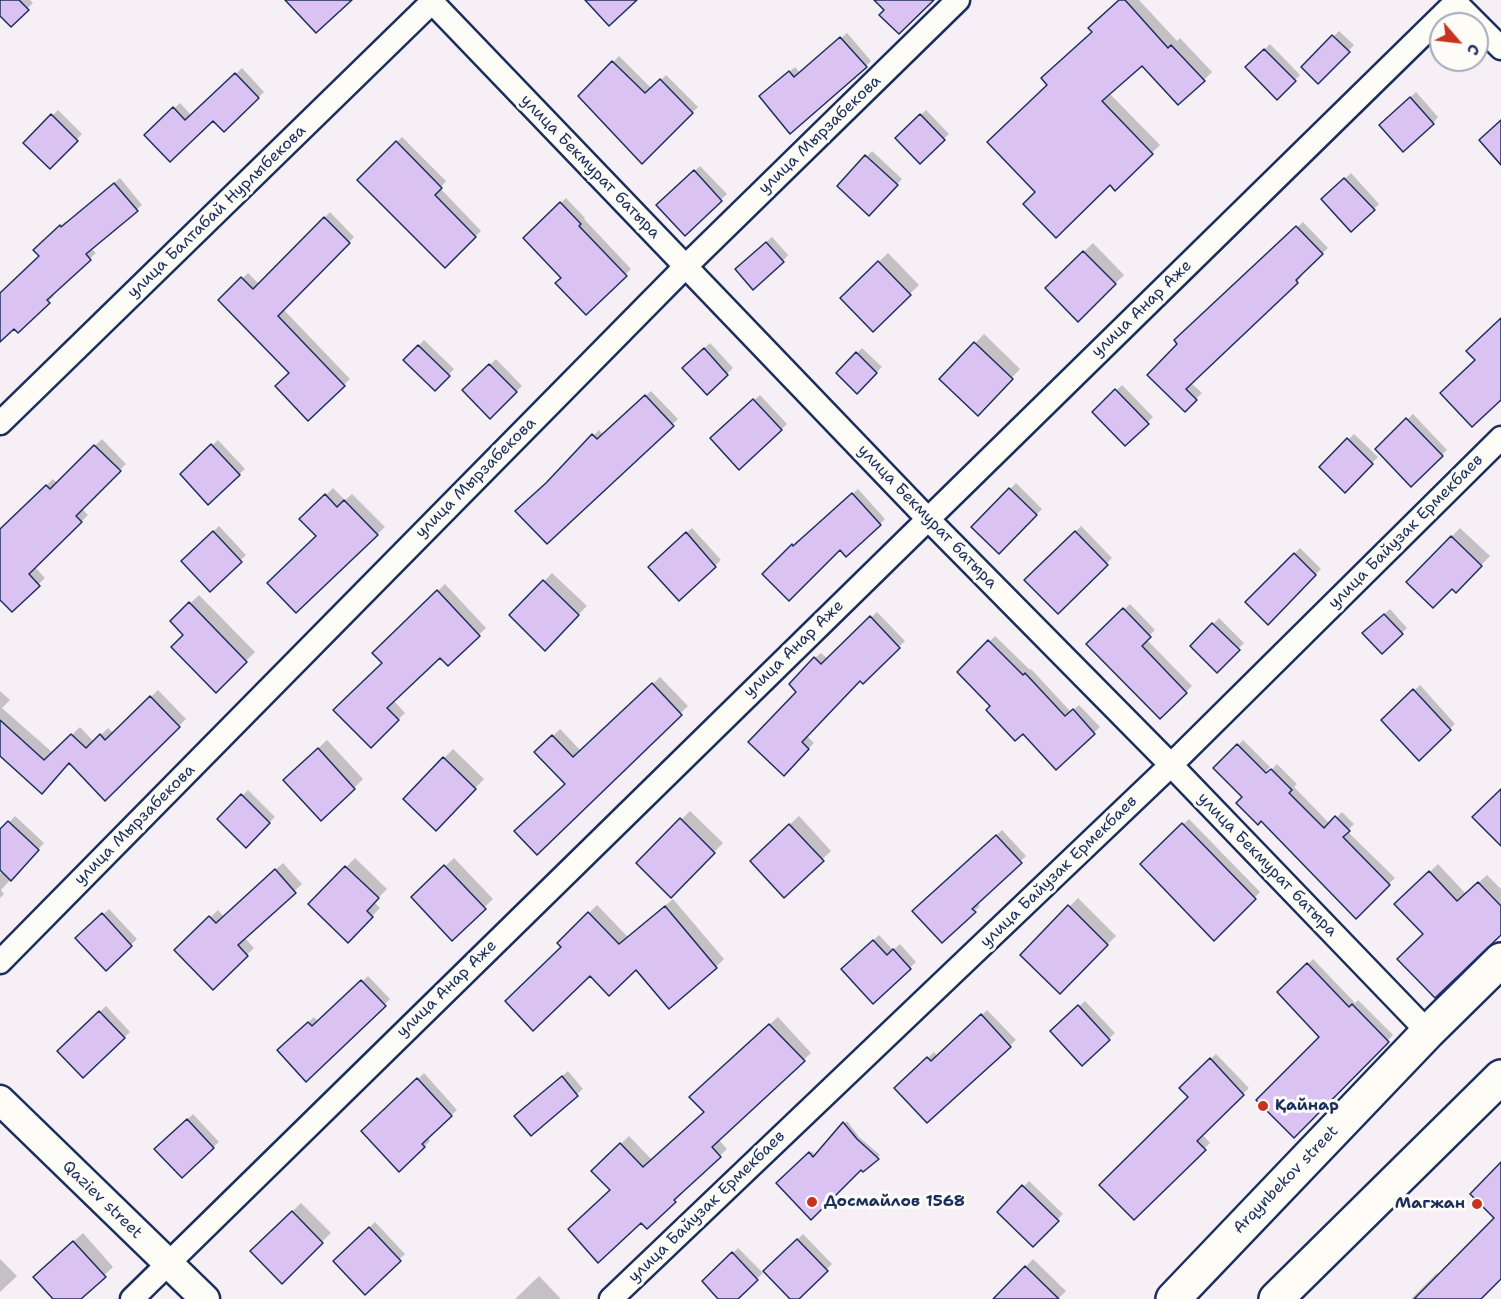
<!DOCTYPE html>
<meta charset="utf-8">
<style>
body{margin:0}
#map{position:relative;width:1501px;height:1299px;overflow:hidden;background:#f6f0f6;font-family:"Shantell Sans",sans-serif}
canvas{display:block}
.north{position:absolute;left:1429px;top:12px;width:60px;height:60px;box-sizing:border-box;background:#fdfcf7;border:2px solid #a3aaba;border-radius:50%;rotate:118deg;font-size:16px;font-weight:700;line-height:24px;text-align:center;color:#1b2f5e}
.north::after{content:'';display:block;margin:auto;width:21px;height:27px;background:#c8321e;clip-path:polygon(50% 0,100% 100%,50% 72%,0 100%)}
</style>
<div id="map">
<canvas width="1501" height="1299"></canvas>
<div class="north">С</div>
</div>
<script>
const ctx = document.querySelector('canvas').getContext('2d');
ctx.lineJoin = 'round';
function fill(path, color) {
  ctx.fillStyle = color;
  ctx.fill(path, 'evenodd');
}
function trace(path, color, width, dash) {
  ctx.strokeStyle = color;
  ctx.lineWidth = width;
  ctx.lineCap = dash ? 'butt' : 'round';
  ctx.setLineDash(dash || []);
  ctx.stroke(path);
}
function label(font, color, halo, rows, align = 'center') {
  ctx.font = font + ' "Shantell Sans",sans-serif';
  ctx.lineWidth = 6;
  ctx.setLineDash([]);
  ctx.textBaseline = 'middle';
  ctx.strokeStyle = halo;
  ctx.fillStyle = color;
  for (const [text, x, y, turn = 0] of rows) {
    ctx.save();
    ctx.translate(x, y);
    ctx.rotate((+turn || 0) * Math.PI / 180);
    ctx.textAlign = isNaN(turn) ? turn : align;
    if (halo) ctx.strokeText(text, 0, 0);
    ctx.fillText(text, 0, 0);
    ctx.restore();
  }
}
fill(new Path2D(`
 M0,0H30L33,3L11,25L0,14Z
 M1120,0H1139L1177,41L1180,38L1212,72L1204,80L1142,64L1109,93L1160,145L1115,189L1110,183L1037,192L1049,84Z
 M1339,31L1354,45L1318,82L1303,67Z
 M847,33L871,61L866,66L766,91L795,67L800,73Z
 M1270,44L1300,75L1277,97L1247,67Z
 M619,56L652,89L666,75L698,107L642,161L580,96Z
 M242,68L264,92L224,130L213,119L146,135L180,103L192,116Z
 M1416,92L1438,117L1433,123L1386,120Z
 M58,110L82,134L50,167L25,143Z
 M926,110L949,134L920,162L897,138Z
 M402,137L446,181L440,188L481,231L445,266L360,180Z
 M872,151L902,179L869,214L839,186Z
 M700,166L727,194L685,234L658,205Z
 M1351,173L1379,204L1352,230L1323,199Z
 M120,178L142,205L91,248L96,253L52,294L54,296L18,331L14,327L0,340V294L41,256L35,250L66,221L67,222Z
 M566,198L585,218L584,219L631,269L586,313L563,277L525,238Z
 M330,212L354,237L283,309L350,379L308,419L291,373L220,300L248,273L259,284Z
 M1303,222L1328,248L1300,274L1302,276L1297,282L1191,383L1202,393L1185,410L1180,344L1181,335Z
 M772,237L788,255L783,261L742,264Z
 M1093,243L1124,275L1078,319L1047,288Z
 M888,253L919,285L873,330L842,298Z
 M984,334L1020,369L978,414L941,379Z
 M424,340L454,369L435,389L405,360Z
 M710,343L733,368L707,392L684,368Z
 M862,348L882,367L857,392L838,373Z
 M496,359L522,386L490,417L464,390Z
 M1122,385L1153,417L1125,444L1094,412Z
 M651,391L678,419L547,542L552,479L599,430L604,435Z
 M760,395L787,424L740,468L712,438Z
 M1413,414L1447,450L1411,484L1377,449Z
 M1354,434L1378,457L1345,491L1321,467Z
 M102,439L126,464L81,508L88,515L35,567L45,578L12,610L0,597V530L53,479L57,483Z
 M218,440L245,469L208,503L182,474Z
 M1016,483L1042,509L999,552L973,527Z
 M333,488L345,500L352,494L385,527L296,611L318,536L302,519Z
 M858,489L885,519L880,524L840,548L764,574L798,540L800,542Z
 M219,526L246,555L210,590L183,561Z
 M1081,526L1112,558L1058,612L1027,580Z
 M692,528L721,560L679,599L655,561Z
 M1460,528L1490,556L1456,591L1452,587L1408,582Z
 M1300,548L1321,569L1268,623L1247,602Z
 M552,573L587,606L545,648L511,615Z
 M445,584L486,628L448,664L440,655L393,700L405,713L371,746L384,663L374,653Z
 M199,595L255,652L216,691L185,635L172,621Z
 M1130,604L1155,630L1146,639L1192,686L1160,717L1088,644Z
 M1390,609L1407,628L1382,652L1364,633Z
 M877,612L905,641L863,682L860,679L806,735L814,743L784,774L815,658L821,653L828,659Z
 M1219,618L1244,643L1217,671L1192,646Z
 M995,636L1030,670L1031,669L1071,712L1079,705L1100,727L1056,768L1023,732L992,705L959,672Z
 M660,677L688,706L537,853L567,783L537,752L560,729L581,751Z
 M1420,685L1455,724L1419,759L1383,720Z
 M158,690L186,719L106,799L69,762L50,784L0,754V691L10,700L2,708L53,753L80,727L94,742L108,728L114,734Z
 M327,740L363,779L354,788L294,771Z
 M1243,740L1270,767L1264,773L1266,775L1277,764L1297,784L1294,787L1330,824L1342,812L1354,824L1347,831L1395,878L1356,916L1215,768Z
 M453,749L484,779L436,829L405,799Z
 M248,790L275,817L246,845L219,819Z
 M690,811L723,843L671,896L638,863Z
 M15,816L44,843L1,890L4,894L0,898V873L3,871L0,868V832Z
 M799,816L831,851L784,896L760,852Z
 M1189,819L1260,892L1214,939L1142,864Z
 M1002,830L1026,856L977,903L980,906L942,941L914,911Z
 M355,858L387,889L374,902L380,908L348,941L310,904Z
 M454,858L493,899L452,939L413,897Z
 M283,863L302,884L244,937L254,948L213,988L176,950L218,910L224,917Z
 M1438,864L1466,894L1487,875L1501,889V933L1397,904Z
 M1078,898L1116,936L1060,992L1022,955Z
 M673,899L724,959L716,967L636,968L563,947L559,943L597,905L628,937Z
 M109,909L137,939L106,969L77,938Z
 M879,935L893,950L900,944L916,962L873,1002L843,969Z
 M1313,959L1355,1003L1358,1000L1393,1035L1294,1135L1321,1037L1279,992Z
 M368,976L390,999L306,1079L285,1044L314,1017L319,1022Z
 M1085,1001L1115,1033L1082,1064L1052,1031Z
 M106,1006L130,1032L83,1076L59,1051Z
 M987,1010L1016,1040L927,1121L896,1088L934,1052L938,1057Z
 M778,1017L811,1053L718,1139L727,1149L682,1191L683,1193L647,1227L593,1171L629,1136L652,1160L705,1112L699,1089Z
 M1216,1054L1249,1088L1202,1134L1210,1143L1134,1218L1190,1097L1181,1088Z
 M568,1071L583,1089L531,1134L522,1111Z
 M424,1073L457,1110L427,1137L430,1141L399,1170L363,1131Z
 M193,1114L219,1142L182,1176L157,1149Z
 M847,1121L859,1137L880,1155L863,1170L861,1168L778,1183L812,1151L816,1156Z
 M1501,1164V1277L1479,1299H1411L1437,1273L1439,1276L1496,1218Z
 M1029,1181L1063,1214L1033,1245L999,1212Z
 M301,1203L331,1233L282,1281L252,1251Z
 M375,1222L405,1254L365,1292L335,1261Z
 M83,1233L113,1267L79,1299H55L44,1268Z
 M803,1234L832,1264L796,1299H792L765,1271Z
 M738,1248L763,1273L736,1299H720L704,1281Z
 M0,1259L17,1276L0,1292Z
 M1033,1259L1066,1291L1058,1299H996Z
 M539,1276L561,1299H515Z`), '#0003');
const building = new Path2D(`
 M0,0H19L29,10L11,27L0,16Z
 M285,0H352L316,33Z
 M585,0H637L609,26Z
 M874,0H934L899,34L879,15L884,10Z
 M1119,0H1125L1168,48L1171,45L1205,81L1178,105L1142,66L1102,101L1153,154L1115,191L1110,185L1056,238L1023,204L1035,192L987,142L1047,85L1041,78L1092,32L1088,28Z
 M1332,35L1350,52L1318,84L1301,67Z
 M840,37L867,67L790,134L759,96L789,71L794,77Z
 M1264,49L1296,81L1277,100L1245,67Z
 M612,61L645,93L660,79L693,113L642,164L578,96Z
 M235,73L259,98L224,132L213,121L170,162L144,135L173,107L185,120Z
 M1410,97L1434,124L1403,152L1379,125Z
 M51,114L78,141L50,169L23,143Z
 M920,114L945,140L920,164L895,138Z
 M1501,120V165L1479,140Z
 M396,141L442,188L435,195L476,237L445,268L357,180Z
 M865,155L898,185L869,216L837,186Z
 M694,170L722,201L685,236L656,205Z
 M1344,178L1375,210L1351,232L1321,199Z
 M114,183L138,211L86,254L91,260L47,300L50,303L18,333L14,329L0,342V293L39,256L33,250L60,225L61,227Z
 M560,202L581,224L579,226L627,276L586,315L555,283L561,278L523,238Z
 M324,217L350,243L278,316L345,386L308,421L275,386L289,373L218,300L241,277L253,289Z
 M1296,226L1323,254L1296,280L1298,283L1186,389L1197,400L1185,412L1147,375L1177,344L1174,340Z
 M766,242L784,262L753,290L735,269Z
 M1083,251L1116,284L1078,322L1045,288Z
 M878,261L911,295L873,332L840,298Z
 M1501,318V400L1472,427L1440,393L1475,360L1466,351Z
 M974,342L1013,379L978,416L939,379Z
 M418,345L450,376L435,391L403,360Z
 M704,348L728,375L707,395L682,368Z
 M856,352L877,373L857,394L836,373Z
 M489,364L517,392L490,419L462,390Z
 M1115,389L1149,424L1125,446L1092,412Z
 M645,395L674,426L547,544L515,511L546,483L592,434L597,439Z
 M753,399L782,430L739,470L710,438Z
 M1406,418L1443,456L1411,487L1375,449Z
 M1347,438L1373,464L1345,493L1319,467Z
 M211,444L240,475L208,505L180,474Z
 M94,445L121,471L76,516L82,522L29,574L40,586L12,612L0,600V529L46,485L50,489Z
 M1009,488L1037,515L999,554L971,527Z
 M852,493L881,525L846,557L840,550L789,601L762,574L792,544L793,546Z
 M325,494L337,507L344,500L378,535L296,613L267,583L316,536L299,519Z
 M213,531L242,562L210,592L181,561Z
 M1075,531L1108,565L1058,614L1024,580Z
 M686,532L716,567L679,601L648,567Z
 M1451,536L1482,566L1456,593L1452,589L1433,608L1406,582Z
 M1294,553L1316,575L1268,625L1245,602Z
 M543,580L579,615L545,651L509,615Z
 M437,590L480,636L448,666L440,658L387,708L399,720L371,748L333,710L382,663L372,653Z
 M189,602L247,662L216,693L171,647L183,635L170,621Z
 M1123,608L1151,637L1142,646L1187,693L1160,719L1086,644Z
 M1384,614L1403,634L1382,654L1362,633Z
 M870,616L900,648L863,684L860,681L802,742L809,749L784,776L748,742L796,692L789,684L814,657L821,664Z
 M1212,623L1240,650L1217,673L1190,646Z
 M988,640L1023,675L1025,673L1065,716L1073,709L1095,734L1056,770L1023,734L1015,741L986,710L990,706L957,672Z
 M652,683L682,715L537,855L514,831L565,784L534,752L552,735L573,757Z
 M1413,689L1451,730L1419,761L1381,720Z
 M150,696L180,727L105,801L69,763L42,794L0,756V720L44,760L71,734L86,748L100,734L105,740Z
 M1237,744L1266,773L1271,769L1292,790L1289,793L1324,828L1335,816L1350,831L1343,837L1390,885L1356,919L1261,821L1258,825L1236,803L1242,797L1213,768Z
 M318,748L355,789L321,821L283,780Z
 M443,757L476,789L436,831L403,799Z
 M1501,789V846L1472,817Z
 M241,794L270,823L246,848L217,819Z
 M680,818L715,853L671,898L636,863Z
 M8,821L39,850L11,881L0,870V829Z
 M1182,823L1256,899L1214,941L1140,864Z
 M789,824L824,861L784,898L750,861Z
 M996,835L1022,863L972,909L976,912L942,943L912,911Z
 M444,865L486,909L452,941L411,897Z
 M345,866L379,898L367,911L373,917L348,943L308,904Z
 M275,869L296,893L238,945L248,956L213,990L174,950L209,916L216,923Z
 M1429,871L1457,901L1478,882L1501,906V935L1435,998L1397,959L1423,934L1394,904Z
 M1068,905L1108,945L1060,994L1020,955Z
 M665,906L717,968L669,1009L636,970L609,996L590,976L533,1031L505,1001L561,947L557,943L588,912L619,944Z
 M102,913L132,946L106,971L75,938Z
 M873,940L887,955L893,949L911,969L873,1004L841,969Z
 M1307,963L1349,1007L1352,1004L1389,1042L1294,1138L1256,1100L1319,1037L1277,992Z
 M361,980L386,1006L306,1082L277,1050L308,1022L312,1026Z
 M1078,1005L1110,1040L1082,1066L1050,1031Z
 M99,1011L125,1038L83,1078L57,1051Z
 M981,1014L1011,1047L927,1123L894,1088L927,1057L931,1061Z
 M769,1024L805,1061L712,1147L721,1157L674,1200L676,1202L647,1229L641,1223L598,1263L568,1229L610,1190L591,1171L620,1143L643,1167L704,1112L689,1097Z
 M1210,1058L1244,1095L1197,1141L1206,1150L1134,1220L1099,1185L1188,1097L1179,1088Z
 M562,1076L578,1096L531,1136L514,1116Z
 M417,1078L452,1116L422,1144L425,1147L399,1172L361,1131Z
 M187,1119L214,1148L182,1178L154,1149Z
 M843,1122L857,1139L879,1159L863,1172L861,1170L811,1220L776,1183L809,1152L813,1157Z
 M1501,1162V1279L1481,1299H1414L1494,1218L1470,1194Z
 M1022,1185L1059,1221L1033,1247L997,1212Z
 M292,1211L323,1243L282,1284L250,1251Z
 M369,1227L401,1261L365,1295L333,1261Z
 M797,1239L828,1271L799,1299H790L763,1271Z
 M73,1241L106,1277L81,1299H53L33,1277Z
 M732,1252L758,1280L738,1299H718L702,1281Z
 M1025,1266L1059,1299H993Z`);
fill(building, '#dac2f2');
trace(building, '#1b2f5e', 1.5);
const minor = new Path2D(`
 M430,0L927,518L1171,765L1428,1032
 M1453,0L1477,24
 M1477,24L1501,48
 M0,423L434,0
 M0,962L685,267L958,0
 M132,1299L1458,0
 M611,1299L1171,765L1501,438`);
const tertiary = new Path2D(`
 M0,1100L205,1299`);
const primary = new Path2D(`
 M1173,1299L1428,1032L1501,960
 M1276,1299L1501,1077`);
trace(minor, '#1b2f5e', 27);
trace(tertiary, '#1b2f5e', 33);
trace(primary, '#1b2f5e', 38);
trace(minor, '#fdfcf7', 22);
trace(tertiary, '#fdfcf7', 28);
trace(primary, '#fdfcf7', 33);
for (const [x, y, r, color] of [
 [1263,1106,6,"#c8321e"],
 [812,1202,6,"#c8321e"],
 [1477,1204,6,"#c8321e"]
]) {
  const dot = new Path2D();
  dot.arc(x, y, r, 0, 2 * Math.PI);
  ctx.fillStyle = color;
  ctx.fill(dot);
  trace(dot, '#fdfcf7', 2);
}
label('16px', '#1b2f5e', '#fdfcf7', [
 ["улица Мырзабекова",820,135,-44],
 ["улица Бекмурат батыра",590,167,46],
 ["улица Балтабай Нурлыбекова",217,212,-44],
 ["улица Анар Аже",1142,309,-44],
 ["улица Мырзабекова",476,478,-45],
 ["улица Бекмурат батыра",927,517,46],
 ["улица Байузак Ермекбаев",1406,532,-45],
 ["улица Анар Аже",794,649,-44],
 ["улица Мырзабекова",135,825,-45],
 ["улица Бекмурат батыра",1267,865,46],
 ["улица Байузак Ермекбаев",1059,872,-44],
 ["улица Анар Аже",447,989,-44],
 ["Arqynbekov street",1286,1180,-46],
 ["Qaziev street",102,1200,44],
 ["улица Байузак Ермекбаев",707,1207,-44]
]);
label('bold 16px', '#1b2f5e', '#fdfcf7', [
 ["Қайнар",1275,1106],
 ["Досмайлов 1568",824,1202],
 ["Магжан",1465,1204,"right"]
], 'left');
</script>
